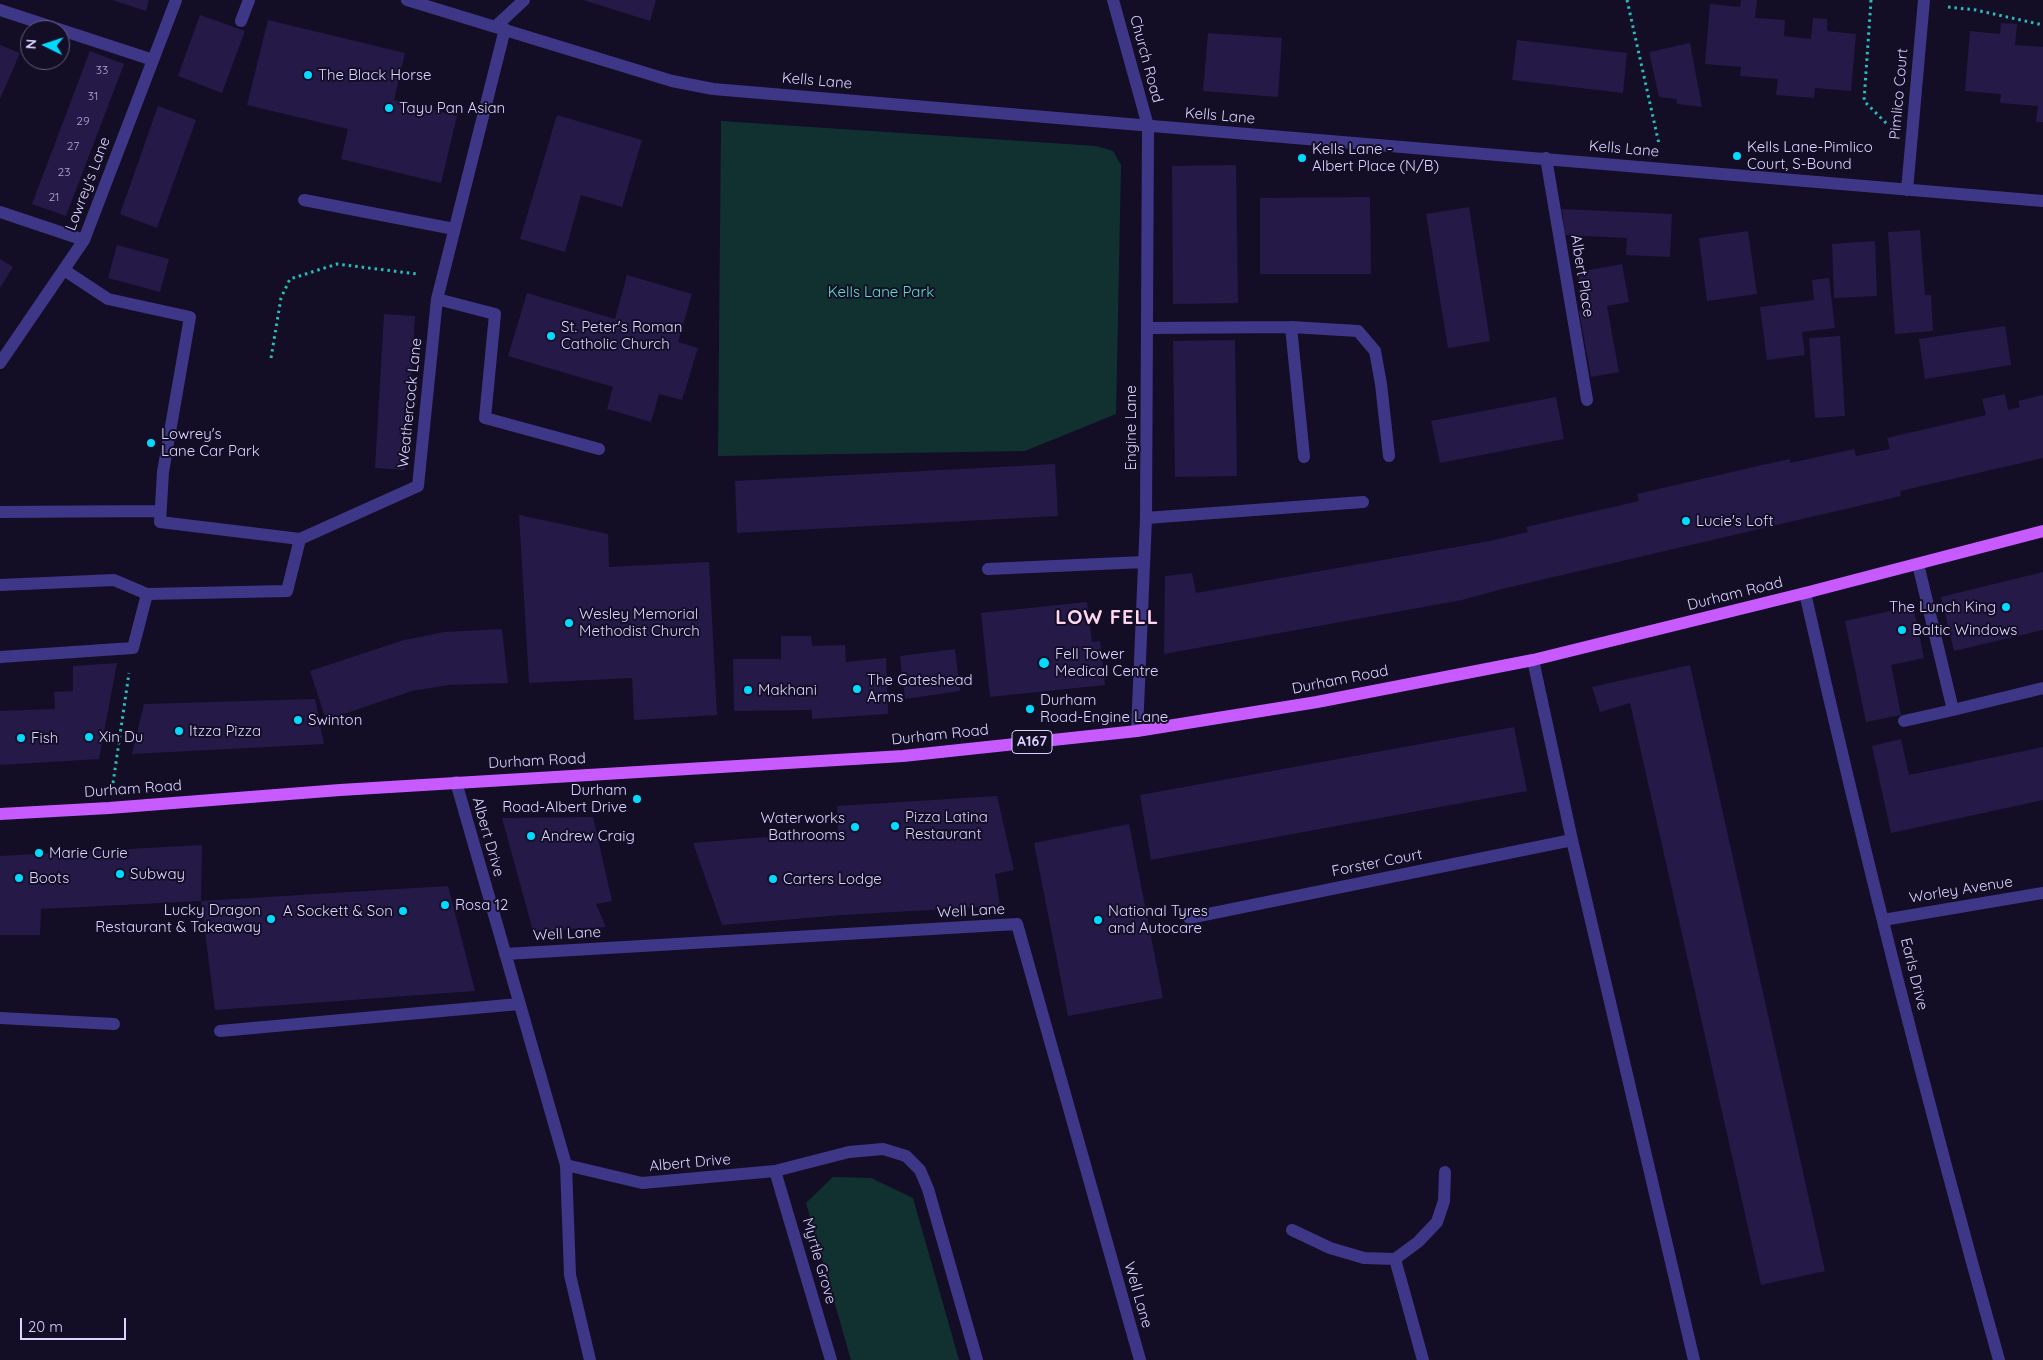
<!DOCTYPE html>
<style>
body{margin:0}
#map{position:relative;width:2043px;height:1360px;overflow:hidden;background:#130e26;font-family:Quicksand,sans-serif}
canvas{display:block}
.north{position:absolute;left:20px;top:20px;width:50px;height:50px;box-sizing:border-box;background:#130e26;border:1px solid #635d7d;border-radius:50%;rotate:274deg;font-size:14px;font-weight:700;line-height:20px;text-align:center;color:#dad4ff}
.north::after{content:'';display:block;margin:auto;width:18px;height:22px;background:#00dbff;clip-path:polygon(50% 0,100% 100%,50% 72%,0 100%)}
.scale{position:absolute;left:20px;top:1318px;width:106px;height:22px;box-sizing:border-box;border:2px solid #dad4ff;border-top:0;padding-left:6px;font-size:15px;line-height:18px;white-space:nowrap;color:#dad4ff;-webkit-text-stroke:4px #130e26;paint-order:stroke}
</style>
<div id="map">
<canvas width="2043" height="1360"></canvas>
<div class="north">N</div>
<div class="scale">20 m</div>
</div>
<script>
const ctx = document.querySelector('canvas').getContext('2d');
ctx.lineJoin = 'round';
function fill(path, color) {
  ctx.fillStyle = color;
  ctx.fill(path, 'evenodd');
}
function trace(path, color, width, dash) {
  ctx.strokeStyle = color;
  ctx.lineWidth = width;
  ctx.lineCap = dash ? 'butt' : 'round';
  ctx.setLineDash(dash || []);
  ctx.stroke(path);
}
function label(font, color, halo, rows, align = 'center') {
  ctx.font = font + ' Quicksand,sans-serif';
  ctx.lineWidth = 4;
  ctx.setLineDash([]);
  ctx.textBaseline = 'middle';
  ctx.strokeStyle = halo;
  ctx.fillStyle = color;
  for (const [text, x, y, turn = 0] of rows) {
    ctx.save();
    ctx.translate(x, y);
    ctx.rotate((+turn || 0) * Math.PI / 180);
    ctx.textAlign = isNaN(turn) ? turn : align;
    if (halo) ctx.strokeText(text, 0, 0);
    ctx.fillText(text, 0, 0);
    ctx.restore();
  }
}
fill(new Path2D(`
 M721,121L1096,146L1113,151L1121,165L1116,414L1025,451L718,456Z
 M833,1177L871,1178L913,1198L959,1360H851L806,1203Z`), '#113131');
fill(new Path2D(`
 M112,0H149L146,11Z
 M583,0H656L650,21Z
 M1741,0H1757L1755,18L1785,20L1784,36L1811,39L1813,18L1827,19V31L1856,34L1851,91L1815,88L1814,98L1776,95L1778,79L1740,76L1741,67L1705,64L1710,4L1740,7Z
 M200,15L245,31L222,93L178,76Z
 M268,20L405,53L394,100L457,116L441,183L341,159L348,129L247,105Z
 M2001,23L2017,24L2015,45L2043,47V122H2036L2038,106L2000,103L2001,94L1965,91L1970,31L2000,34Z
 M1208,33L1282,38L1278,97L1203,91Z
 M1517,40L1627,53L1623,93L1512,80Z
 M1690,43L1702,107L1677,104L1676,99L1659,97L1649,52Z
 M0,45L20,53L0,99Z
 M90,51L124,64L66,216L32,204Z
 M158,106L196,120L157,228L120,214Z
 M557,115L642,140L622,207L581,195L565,252L520,239Z
 M1236,165L1238,303L1173,304L1172,166Z
 M1370,197L1371,274H1260V198Z
 M1469,207L1490,341L1448,348L1426,214Z
 M1562,209L1672,214L1670,257L1626,255L1627,238L1565,235Z
 M1920,230L1925,295H1931L1933,331L1895,334L1888,232Z
 M1748,231L1757,294L1707,301L1699,238Z
 M1875,241L1877,296L1834,298L1832,244Z
 M117,245L169,259L160,292L108,278Z
 M0,259L13,267L0,288Z
 M1622,264L1629,302L1607,306L1619,372L1591,377L1579,311L1585,310L1578,272Z
 M627,275L692,294L678,342L698,348L682,400L659,394L651,422L607,409L613,387L508,356L527,293L615,319Z
 M1829,278L1835,328L1802,332L1805,355L1767,360L1760,307L1814,300L1812,280Z
 M384,314L415,316L405,470L375,468Z
 M2005,326L2011,365L1925,379L1919,339Z
 M1840,336L1845,416L1815,418L1809,338Z
 M1235,340L1237,476L1175,477L1173,341Z
 M2005,394L2008,410L2020,407L2018,401L2043,395V458L1900,491L1901,496L1502,589L1462,600L1164,654L1165,576L1192,573L1196,593L1490,541L1528,532L1526,527L1639,501L1637,494L1758,466L1790,459V463L1854,449L1856,456L1890,449L1887,438L1986,415L1982,399Z
 M1556,397L1564,439L1440,463L1431,421Z
 M1055,464L1058,516L737,533L735,481Z
 M519,515L608,534L609,567L709,562L717,715L634,720L632,678L529,683Z
 M2043,572V630L1954,651L1941,597Z
 M1087,602L1092,642L1100,641L1105,685L990,697L981,613Z
 M1913,606L1924,658L1891,665L1901,715L1866,722L1845,621Z
 M502,629L508,683L449,685L412,691L326,720L310,671L404,640L444,632Z
 M781,636H811L812,646L845,645L846,662L886,658L888,714L812,719V710L734,711L733,659H781Z
 M955,649L960,691L905,699L900,656Z
 M117,663L99,759L0,765V711L55,709L54,692L73,691V666Z
 M1690,665L1825,1271L1761,1285L1630,703L1600,712L1592,687Z
 M315,699L324,744L132,754L144,704Z
 M1514,727L1527,791L1151,860L1140,795Z
 M1901,739L1909,775L2043,747V800L1891,833L1872,746Z
 M997,796L1014,870L995,874L1000,906L842,915L722,925L693,843L838,831L837,806Z
 M593,817L612,901L596,904L606,927L533,931L502,818Z
 M1129,824L1163,998L1068,1016L1034,843Z
 M202,845L201,901L41,909L40,935H0V856Z
 M448,886L475,991L215,1010L201,901Z`), '#251948');
trace(new Path2D(`
 M1627,0L1659,144
 M1871,0L1864,101L1888,125
 M1948,7L1976,10L2043,25
 M271,358L281,298L290,279L337,264L417,274
 M113,783L129,673`), '#2abcb9', 3, [2.5, 4]);
trace(new Path2D(`
 M407,0L672,81L713,89L2043,201
 M1113,0L1148,126L1146,518L1137,731
 M0,10L153,60
 M241,21L249,0
 M495,27L524,0
 M1546,158L1587,400
 M1907,190L1924,0
 M304,200L454,229
 M0,212L84,240
 M64,270L108,299L190,317L163,472L160,522L300,539
 M437,299L495,314L485,418L599,449
 M1291,327L1304,457
 M1148,328L1291,327L1358,331L1375,351L1381,384L1389,456
 M0,363L84,240L176,0
 M0,512L160,511
 M1146,518L1363,502
 M1918,564L1953,710L2043,688
 M988,569L1144,562
 M0,585L114,580L147,594
 M1805,593C1863,850 1928,1106 1999,1360
 M0,657L133,648L147,594L287,591L300,539L418,486L437,299L505,29
 M1533,660L1572,840L1694,1360
 M1904,721L1953,710
 M456,782L566,1165L642,1183L775,1171L849,1152L883,1149L906,1156L920,1170L928,1189L977,1360
 M1189,918L1572,840
 M1883,920L2043,893
 M505,954L1017,924L1140,1360
 M0,1018L114,1024
 M220,1031L519,1004
 M566,1165L570,1275L590,1360
 M775,1171L831,1360
 M1292,1230L1330,1248L1364,1258L1395,1259L1418,1242L1437,1222L1444,1201L1445,1172
 M1395,1259L1423,1360`), '#3e3787', 12);
trace(new Path2D(`
 M0,814L109,808L340,790L903,756L1137,731L1317,702L1533,660L1805,593L2043,531`), '#c85bff', 12);
for (const [x, y, r, color] of [
 [308,75,5,"#00dbff"],
 [389,108,5,"#00dbff"],
 [1737,156,5,"#00dbff"],
 [1302,158,5,"#00dbff"],
 [551,336,5,"#00dbff"],
 [151,443,5,"#00dbff"],
 [1686,521,5,"#00dbff"],
 [2006,607,5,"#00dbff"],
 [569,623,5,"#00dbff"],
 [1902,630,5,"#00dbff"],
 [1044,663,6,"#00dbff"],
 [857,689,5,"#00dbff"],
 [748,690,5,"#00dbff"],
 [1030,709,5,"#00dbff"],
 [298,720,5,"#00dbff"],
 [179,731,5,"#00dbff"],
 [89,737,5,"#00dbff"],
 [21,738,5,"#00dbff"],
 [637,799,5,"#00dbff"],
 [895,826,5,"#00dbff"],
 [855,827,5,"#00dbff"],
 [531,836,5,"#00dbff"],
 [39,853,5,"#00dbff"],
 [120,874,5,"#00dbff"],
 [19,878,5,"#00dbff"],
 [773,879,5,"#00dbff"],
 [445,905,5,"#00dbff"],
 [403,911,5,"#00dbff"],
 [271,919,5,"#00dbff"],
 [1098,920,5,"#00dbff"]
]) {
  const dot = new Path2D();
  dot.arc(x, y, r, 0, 2 * Math.PI);
  ctx.fillStyle = color;
  ctx.fill(dot);
  trace(dot, '#130e26', 2);
}
label('12px', '#ada5d1', null, [
 ["33",102,70],
 ["31",93,96],
 ["29",83,121],
 ["27",73,146],
 ["23",64,172],
 ["21",54,197]
]);
for (const [x, y, w] of [
 [1032,742,40]
]) {
  const box = new Path2D();
  box.roundRect(x - w / 2, y - 11.5, w, 23, 4);
  ctx.fillStyle = '#130e26';
  ctx.fill(box);
  trace(box, '#dad4ff', 1);
}
label('bold 14px', '#dad4ff', null, [
 ["A167",1032,742]
]);
label('15px', '#dad4ff', '#130e26', [
 ["Church Road",1146,59,75],
 ["Kells Lane",817,81,5],
 ["Pimlico Court",1899,94,-85],
 ["Kells Lane",1220,116,5],
 ["Kells Lane",1624,149,5],
 ["Lowrey's Lane",88,184,-69],
 ["Albert Place",1582,276,81],
 ["Weathercock Lane",410,403,-84],
 ["Engine Lane",1131,428,-90],
 ["Durham Road",1735,594,-14],
 ["Durham Road",1340,680,-11],
 ["Durham Road",940,735,-6],
 ["Durham Road",537,761,-3],
 ["Durham Road",133,789,-4],
 ["Albert Drive",488,837,74],
 ["Forster Court",1377,863,-11],
 ["Worley Avenue",1961,890,-9],
 ["Well Lane",971,911,-3],
 ["Well Lane",567,934,-3],
 ["Earls Drive",1914,974,76],
 ["Albert Drive",690,1163,-5],
 ["Myrtle Grove",819,1261,74],
 ["Well Lane",1138,1295,74]
]);
label('15px', '#dad4ff', '#130e26', [
 ["The Black Horse",318,75],
 ["Tayu Pan Asian",399,108],
 ["Kells Lane-Pimlico",1747,147],
 ["Court, S-Bound",1747,164],
 ["Kells Lane -",1312,149],
 ["Albert Place (N/B)",1312,166],
 ["St. Peter's Roman",561,327],
 ["Catholic Church",561,344],
 ["Lowrey's",161,434],
 ["Lane Car Park",161,451],
 ["Lucie's Loft",1696,521],
 ["The Lunch King",1996,607,"right"],
 ["Wesley Memorial",579,614],
 ["Methodist Church",579,631],
 ["Baltic Windows",1912,630],
 ["Fell Tower",1055,654],
 ["Medical Centre",1055,671],
 ["The Gateshead",867,680],
 ["Arms",867,697],
 ["Makhani",758,690],
 ["Durham",1040,700],
 ["Road-Engine Lane",1040,717],
 ["Swinton",308,720],
 ["Itzza Pizza",189,731],
 ["Xin Du",99,737],
 ["Fish",31,738],
 ["Durham",627,790,"right"],
 ["Road-Albert Drive",627,807,"right"],
 ["Pizza Latina",905,817],
 ["Restaurant",905,834],
 ["Waterworks",845,818,"right"],
 ["Bathrooms",845,835,"right"],
 ["Andrew Craig",541,836],
 ["Marie Curie",49,853],
 ["Subway",130,874],
 ["Boots",29,878],
 ["Carters Lodge",783,879],
 ["Rosa 12",455,905],
 ["Lucky Dragon",261,910,"right"],
 ["Restaurant & Takeaway",261,927,"right"],
 ["A Sockett & Son",393,911,"right"],
 ["National Tyres",1108,911],
 ["and Autocare",1108,928]
], 'left');
label('15px', '#5ae4c7', '#130e26', [
 ["Kells Lane Park",881,292]
]);
ctx.letterSpacing = '1px';
label('bold 20px', '#ffd6ee', '#130e26', [
 ["LOW FELL",1107,618]
]);
ctx.letterSpacing = '0px';
</script>
